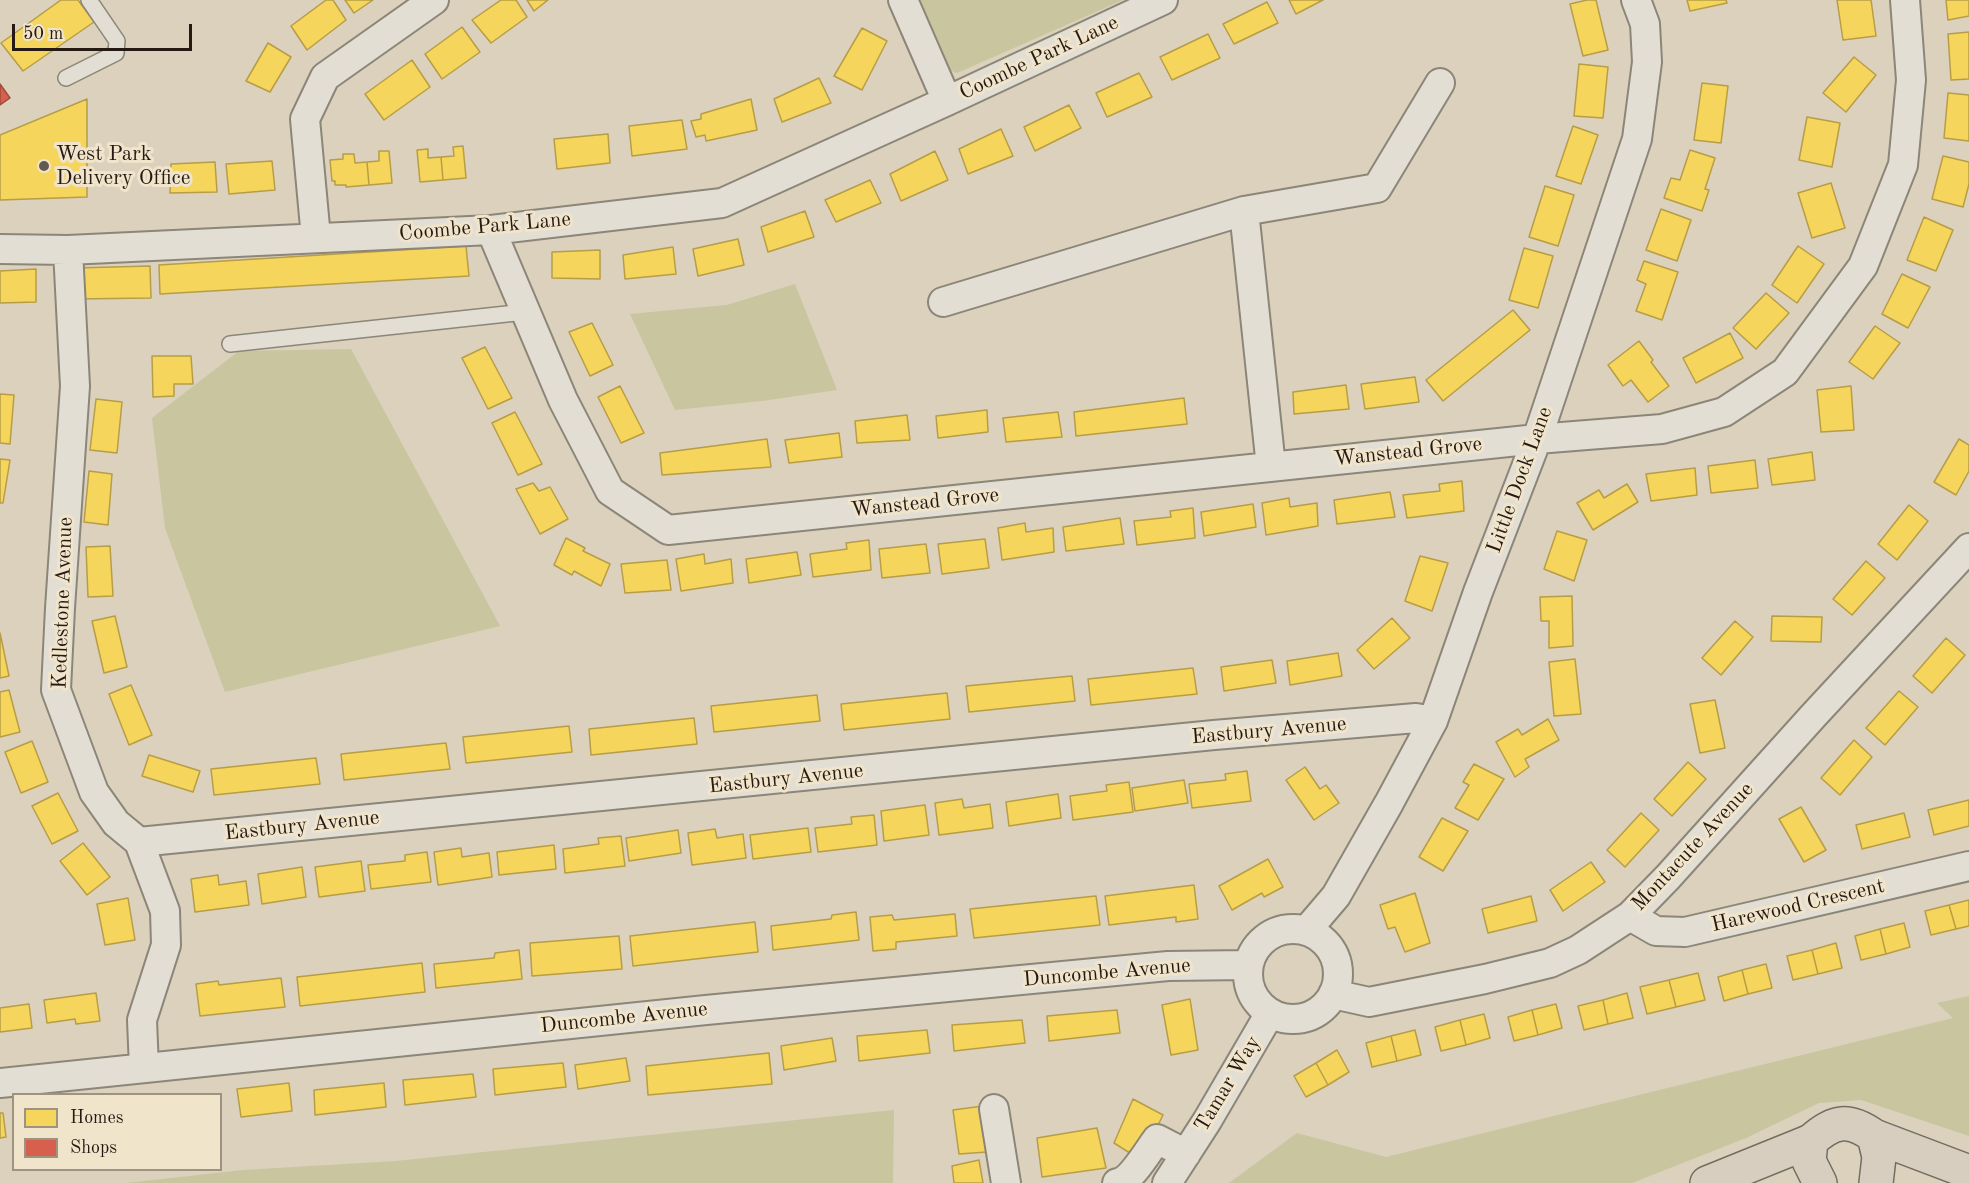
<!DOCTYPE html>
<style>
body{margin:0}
#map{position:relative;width:1969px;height:1183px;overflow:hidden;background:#dbd1bc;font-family:"Old Standard TT",serif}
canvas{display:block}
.legend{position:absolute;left:12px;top:1093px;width:210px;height:78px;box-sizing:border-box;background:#f0e4cb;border:2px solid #9e9381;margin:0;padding:8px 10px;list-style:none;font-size:18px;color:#241913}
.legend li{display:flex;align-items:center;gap:12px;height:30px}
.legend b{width:30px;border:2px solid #9e9381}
.scale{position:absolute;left:12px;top:24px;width:180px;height:27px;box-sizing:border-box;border:3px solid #241913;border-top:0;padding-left:8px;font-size:18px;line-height:21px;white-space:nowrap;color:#241913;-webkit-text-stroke:4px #f0e4cb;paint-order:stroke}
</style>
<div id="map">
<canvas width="1969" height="1183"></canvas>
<ul class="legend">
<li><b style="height:16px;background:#f6d55c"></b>Homes</li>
<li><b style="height:16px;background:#d6604d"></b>Shops</li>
</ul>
<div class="scale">50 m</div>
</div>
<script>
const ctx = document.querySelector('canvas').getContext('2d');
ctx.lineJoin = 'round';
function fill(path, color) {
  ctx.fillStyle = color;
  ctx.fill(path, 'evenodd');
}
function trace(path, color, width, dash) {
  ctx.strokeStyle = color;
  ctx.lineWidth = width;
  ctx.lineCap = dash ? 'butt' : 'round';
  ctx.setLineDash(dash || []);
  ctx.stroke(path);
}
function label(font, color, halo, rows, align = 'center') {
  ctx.font = font + ' "Old Standard TT",serif';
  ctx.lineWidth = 6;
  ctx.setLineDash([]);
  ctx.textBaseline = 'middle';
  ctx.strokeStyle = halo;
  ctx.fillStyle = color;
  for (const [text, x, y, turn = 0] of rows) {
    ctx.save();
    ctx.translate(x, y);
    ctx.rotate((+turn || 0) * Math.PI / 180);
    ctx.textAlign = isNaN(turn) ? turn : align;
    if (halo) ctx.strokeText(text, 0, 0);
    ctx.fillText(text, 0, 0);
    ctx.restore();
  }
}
fill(new Path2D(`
 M915,0H1123L957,73L944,68Z
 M795,284L837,390L762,401L675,410L630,314L727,305Z
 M351,349L500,626L225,692L165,528L152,418L239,351Z
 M1969,996V1136L1861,1100L1819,1103L1746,1138L1632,1183H1229L1297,1133L1386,1157L1953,1018L1937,1003Z
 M894,1110L893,1183H127L243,1170L396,1161Z`), '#c8c59f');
const homes = new Path2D(`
 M61,0H78L94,22L23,71L1,43Z
 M326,0H333L346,20L307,50L291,26Z
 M345,0H373L354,13Z
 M501,0H516L527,17L491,43L472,20Z
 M527,0H548L534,11Z
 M1289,0H1323L1296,14Z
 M1587,0H1596L1608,50L1583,56L1570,4Z
 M1687,0H1726L1727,3L1690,11Z
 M1837,0H1871L1876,36L1843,40Z
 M1946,0H1969V16L1948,20Z
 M1267,2L1278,23L1234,44L1223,24Z
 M462,27L480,52L442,79L425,54Z
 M862,28L887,41L862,90L834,76Z
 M1969,32V79L1951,80L1948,34Z
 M1208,34L1220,58L1172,80L1160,57Z
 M268,43L291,57L270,92L246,81Z
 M1854,57L1876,75L1846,112L1823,93Z
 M412,60L430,87L384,120L365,94Z
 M1579,64L1608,67L1603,118L1574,116Z
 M1139,73L1152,97L1107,117L1096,93Z
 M819,78L831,103L782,122L774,99Z
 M1702,83L1728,86L1721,143L1694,140Z
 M1948,93L1969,95V141L1944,138Z
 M87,99V197L0,200V135Z
 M751,99L757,130L706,141L705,135L696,137L691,121L701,119V114Z
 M1069,105L1081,128L1035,151L1024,127Z
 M1807,117L1840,123L1832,167L1799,160Z
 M682,120L687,149L632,156L629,126Z
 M1573,126L1598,135L1581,184L1556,176Z
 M1001,129L1013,156L968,174L959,149Z
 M608,134L610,163L557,169L554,139Z
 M463,146L466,178L443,180L441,157L454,156L453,147Z
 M428,149V158L441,157L443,180L420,182L417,150Z
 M1690,150L1715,158L1705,189L1709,190L1702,211L1664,198L1671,178L1680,180Z
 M379,151H389L392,183L369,185L367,162L379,161Z
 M935,151L948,180L901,201L890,174Z
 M343,154H354L355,163L367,162L369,185L346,187V185H335V181H332L330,160L343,159Z
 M1943,156L1969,162V184L1963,207L1932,199Z
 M272,161L275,190L229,194L226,164Z
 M215,162L217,192L170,193L171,164Z
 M870,180L881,203L836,222L825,200Z
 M1831,183L1845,228L1812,238L1798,193Z
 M1545,186L1574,195L1558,246L1529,237Z
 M1661,209L1691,220L1677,261L1646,250Z
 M805,211L814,237L768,252L761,227Z
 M1924,217L1953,230L1936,271L1907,260Z
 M738,239L744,265L698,276L693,249Z
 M466,246L469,276L160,294L159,265Z
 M1798,246L1824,264L1797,303L1772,285Z
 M673,247L676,274L625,279L623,255Z
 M1524,248L1553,256L1538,308L1509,300Z
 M600,250V279L552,278V252Z
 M1644,261L1678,272L1662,320L1636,311L1646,284L1637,280Z
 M150,266L151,298L75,299V268Z
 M36,269V302L0,303V271Z
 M1902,274L1930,287L1908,328L1882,314Z
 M1766,293L1789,313L1756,349L1733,328Z
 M1513,310L1530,330L1443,401L1426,380Z
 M592,323L613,365L590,376L569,332Z
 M1875,326L1900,343L1873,379L1849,362Z
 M1730,333L1743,358L1696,383L1683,358Z
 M1639,341L1653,360L1651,362L1669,386L1648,402L1631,380L1623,386L1608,365Z
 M485,347L512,398L488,409L462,358Z
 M152,356H191L193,384H174V396L153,397Z
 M1415,377L1419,402L1365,409L1361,384Z
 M1346,385L1349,409L1294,414L1293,392Z
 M620,386L644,433L621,443L598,397Z
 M1851,386L1854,430L1821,432L1817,390Z
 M0,394L14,395L10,444L0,443Z
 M1184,398L1187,424L1076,436L1074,412Z
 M96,399L122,402L117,453L90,450Z
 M987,410L988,432L938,438L936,416Z
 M515,412L542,464L518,475L492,423Z
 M1058,412L1062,437L1006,442L1003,418Z
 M907,415L910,440L857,443L855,421Z
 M839,433L842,457L789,463L785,440Z
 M767,439L771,467L662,475L660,453Z
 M1959,439L1969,445V471L1956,495L1934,482Z
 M1812,452L1815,480L1772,485L1768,459Z
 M0,459L10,460L3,503H0Z
 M1755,460L1758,488L1711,493L1708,466Z
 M1695,468L1697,495L1651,501L1646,474Z
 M89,471L112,474L108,525L84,522Z
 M1462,481L1464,511L1407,518L1403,495L1440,491L1439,484Z
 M533,483L539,491L550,487L568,519L540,534L516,489Z
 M1627,484L1638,502L1593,530L1577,503L1599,490L1604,498Z
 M1390,492L1395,517L1337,524L1334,500Z
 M1289,498L1290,507L1317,503L1318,526L1266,535L1262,503Z
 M1253,504L1256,527L1204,536L1201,512Z
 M1909,505L1928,521L1897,560L1878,544Z
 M1193,508L1195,538L1137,545L1134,521L1171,517L1170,511Z
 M1120,518L1124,544L1066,551L1063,527Z
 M1025,523L1026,532L1053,528L1054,552L1002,560L998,528Z
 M1557,531L1587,540L1574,581L1544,569Z
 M566,538L585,548L583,551L610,564L601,586L574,571L572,575L554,565Z
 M985,539L989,568L942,574L938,544Z
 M869,540L871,570L813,577L810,554L847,549L846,543Z
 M926,544L930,573L882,578L879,549Z
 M110,546L113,596L88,597L86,547Z
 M797,552L801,575L749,583L746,559Z
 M704,554L705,564L731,559L733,583L681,591L676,559Z
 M1420,556L1448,563L1432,611L1405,601Z
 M667,560L671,590L625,593L621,564Z
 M1866,561L1885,578L1852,615L1833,599Z
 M1572,596L1573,646L1549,648V621H1541L1540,597Z
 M115,616L127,667L104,673L92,621Z
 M1772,616L1822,617L1821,642L1771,641Z
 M1392,618L1410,638L1374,669L1357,650Z
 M1735,621L1753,637L1721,675L1702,658Z
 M0,633L9,676L0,678Z
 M1946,638L1965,655L1932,693L1913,676Z
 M1338,653L1342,676L1290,685L1287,661Z
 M1575,659L1581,714L1554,716L1549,662Z
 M1272,660L1276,683L1224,691L1221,667Z
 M1193,668L1197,694L1091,705L1088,679Z
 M1072,676L1075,701L969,712L966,686Z
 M131,685L152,735L129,745L109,694Z
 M9,690L20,732L0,737V692Z
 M1899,691L1918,707L1885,745L1866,728Z
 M947,693L950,719L844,730L841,704Z
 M817,695L820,721L714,732L711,706Z
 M1715,700L1725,748L1700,753L1690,704Z
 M694,718L697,744L591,755L589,729Z
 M1548,719L1559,740L1525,759L1529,767L1515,777L1496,742L1518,729L1522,735Z
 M569,726L572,752L466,763L463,737Z
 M1854,740L1872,757L1840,795L1821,778Z
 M32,741L48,782L21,793L5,752Z
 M446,743L450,769L344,780L341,754Z
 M149,755L200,771L193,792L142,776Z
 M316,758L320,784L214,795L211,769Z
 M1688,762L1706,779L1672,816L1654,799Z
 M1474,764L1504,779L1478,820L1455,808L1469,785L1463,782Z
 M1305,767L1320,789L1326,785L1339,803L1314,820L1286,780Z
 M1247,771L1251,801L1192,808L1189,784L1226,780L1225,774Z
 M1184,780L1188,803L1135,811L1132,788Z
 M1129,782L1133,812L1073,820L1070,796L1107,791L1106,785Z
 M58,793L78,831L52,844L32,806Z
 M1058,794L1061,818L1009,826L1006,802Z
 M962,799L964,808L990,804L993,828L939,835L935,803Z
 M1969,800V826L1934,835L1928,810Z
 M925,805L929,835L884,841L881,811Z
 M1801,807L1826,850L1804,862L1779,819Z
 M1641,813L1659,830L1625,867L1607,850Z
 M1904,813L1910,837L1862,849L1856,825Z
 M874,815L877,845L818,852L815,828L852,824L851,817Z
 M1442,818L1468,831L1443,871L1419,857Z
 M808,828L811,852L753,859L750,835Z
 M715,829L717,838L743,834L746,858L692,865L688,833Z
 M678,830L681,853L629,861L626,838Z
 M621,836L625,866L565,873L563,849L599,844L598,838Z
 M83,843L110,877L87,895L60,861Z
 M554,845L556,869L499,875L497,852Z
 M461,848L462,857L489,853L492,877L438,885L434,852Z
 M427,852L431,882L371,889L368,865L405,861V855Z
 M1268,859L1283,887L1264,897L1262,893L1232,910L1219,886Z
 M361,861L365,891L319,897L315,867Z
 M1591,862L1605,882L1563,911L1550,890Z
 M302,867L306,897L262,904L258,874Z
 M218,875L219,885L246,881L249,905L195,912L191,879Z
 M1194,885L1198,919L1176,922V917L1109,925L1105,896Z
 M1415,893L1430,943L1405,952L1395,927L1388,929L1380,905Z
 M1096,896L1100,925L974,938L970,909Z
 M1531,896L1537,921L1488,933L1482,909Z
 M128,898L135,940L105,945L97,904Z
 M1969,900V926L1956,929L1949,905Z
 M1949,905L1956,929L1931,935L1925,911Z
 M856,912L859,940L773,950L771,926L831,919L832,915Z
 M955,914L957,936L896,942V949L873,951L870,917L892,915L894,920Z
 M755,922L758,952L633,966L630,936Z
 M1904,923L1910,947L1886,954L1880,929Z
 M1880,929L1886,954L1861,960L1855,936Z
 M619,936L622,969L532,976L530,943Z
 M1836,943L1842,968L1818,974L1812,950Z
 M519,950L522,979L436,988L434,964L494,958L495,953Z
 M1812,950L1818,974L1793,980L1787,956Z
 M422,963L425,992L300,1006L297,977Z
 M1766,964L1772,988L1748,994L1742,970Z
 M1742,970L1748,994L1724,1001L1718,977Z
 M1698,973L1705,1000L1676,1007L1669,980Z
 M281,978L285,1007L200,1016L196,984L218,981L219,985Z
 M1669,980L1676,1007L1647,1014L1640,987Z
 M96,993L100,1021L76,1024L75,1019L47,1023L44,1000Z
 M1627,993L1633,1018L1608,1024L1603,1000Z
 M1190,999L1198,1050L1171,1055L1162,1005Z
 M1603,1000L1608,1024L1584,1030L1578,1006Z
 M29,1004L32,1028L0,1032V1008Z
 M1556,1004L1562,1028L1538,1035L1532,1010Z
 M1117,1010L1120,1033L1049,1041L1047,1016Z
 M1532,1010L1538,1035L1514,1041L1508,1017Z
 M1484,1014L1490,1038L1466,1045L1460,1020Z
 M1022,1020L1025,1043L954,1051L952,1025Z
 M1460,1020L1466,1045L1441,1051L1435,1027Z
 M927,1030L930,1053L859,1061L857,1036Z
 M1415,1030L1421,1055L1397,1061L1391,1036Z
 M1391,1036L1397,1061L1372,1067L1366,1043Z
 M832,1038L836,1061L784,1070L781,1046Z
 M1337,1050L1349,1072L1328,1085L1316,1063Z
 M769,1053L772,1084L648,1095L646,1066Z
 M626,1058L630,1081L578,1089L575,1065Z
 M563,1063L566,1087L495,1095L493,1069Z
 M1316,1063L1328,1085L1306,1097L1294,1076Z
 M473,1074L476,1097L405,1105L403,1080Z
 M289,1083L292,1111L241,1117L237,1089Z
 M384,1083L386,1107L315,1115L314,1090Z
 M1133,1099L1163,1115L1141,1160L1114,1143Z
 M983,1106L987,1152L959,1154L953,1110Z
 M0,1113H3L6,1137L0,1138Z
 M1097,1128L1106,1168L1042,1177L1037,1138Z
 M979,1160L983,1183H954L952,1166Z`);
fill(homes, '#f6d55c');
trace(homes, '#b79d46', 1.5);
const shops = new Path2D(`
 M0,84L10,98L0,105Z`);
fill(shops, '#d6604d');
trace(shops, '#a14b3c', 1.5);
const service = new Path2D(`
 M66,78L116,53L117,41L89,0
 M230,344L525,312`);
const minor = new Path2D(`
 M903,0L947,101
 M1244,211L1271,467
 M491,230L563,400L610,491L668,530L1537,439L1662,429L1724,412L1785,372L1863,266L1903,165L1911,80L1905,0
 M316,238L305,119L325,77L434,0
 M0,249L68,250L491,230L722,203L947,101L1163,0
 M68,250L75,386L60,608L56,690L94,792L116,823L139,842L165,911L166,945L142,1020L144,1068
 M943,302L1244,211L1377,188L1440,83
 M139,842L1214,735L1416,718L1433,721
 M1630,916L1656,931L1685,932L1969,866
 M1248 974a45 45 0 1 1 90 0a45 45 0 1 1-90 0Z
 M1307,930L1336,896L1389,803L1433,721L1478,592L1537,439L1637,139L1647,62L1645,24L1636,0
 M1333,994L1369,1002L1485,979L1550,963L1578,950L1630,916L1668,877L1814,715L1969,548
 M0,1083L706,1010L1168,966L1248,965
 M994,1109L1006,1183
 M1117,1183C1131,1181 1148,1151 1157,1139L1186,1154
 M1167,1183L1207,1121L1270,1013`);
const primary = new Path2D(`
 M1820,1183L1809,1161L1811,1141C1834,1120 1849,1118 1874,1136L1879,1157L1876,1183`);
const trunk = new Path2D(`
 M1874,1136L1969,1172
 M1707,1183L1811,1141`);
trace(service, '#8c8679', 18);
trace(minor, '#8c8679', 32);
trace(primary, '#736d62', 36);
trace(trunk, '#736d62', 36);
trace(service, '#e3ded3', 15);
trace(minor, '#e3ded3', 28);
trace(primary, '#d7cebf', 33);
trace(trunk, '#d7cebf', 33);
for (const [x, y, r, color] of [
 [44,166,6,"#64594e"]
]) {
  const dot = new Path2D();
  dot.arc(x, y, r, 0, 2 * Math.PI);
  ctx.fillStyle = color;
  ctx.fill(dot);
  trace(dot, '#f0e4cb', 2);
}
label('21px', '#241913', '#f0e4cb', [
 ["Coombe Park Lane",1039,58,-25],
 ["Coombe Park Lane",485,227,-5],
 ["Wanstead Grove",1408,452,-6],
 ["Little Dock Lane",1520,480,-70],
 ["Wanstead Grove",925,503,-6],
 ["Kedlestone Avenue",63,603,-88],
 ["Eastbury Avenue",1269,731,-5],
 ["Eastbury Avenue",786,779,-6],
 ["Eastbury Avenue",302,826,-6],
 ["Montacute Avenue",1693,847,-47],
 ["Harewood Crescent",1798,906,-13],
 ["Duncombe Avenue",1107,973,-5],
 ["Duncombe Avenue",624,1018,-6],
 ["Tamar Way",1228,1084,-59]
]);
label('21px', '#241913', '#f0e4cb', [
 ["West Park",56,154],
 ["Delivery Office",56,178]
], 'left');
</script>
